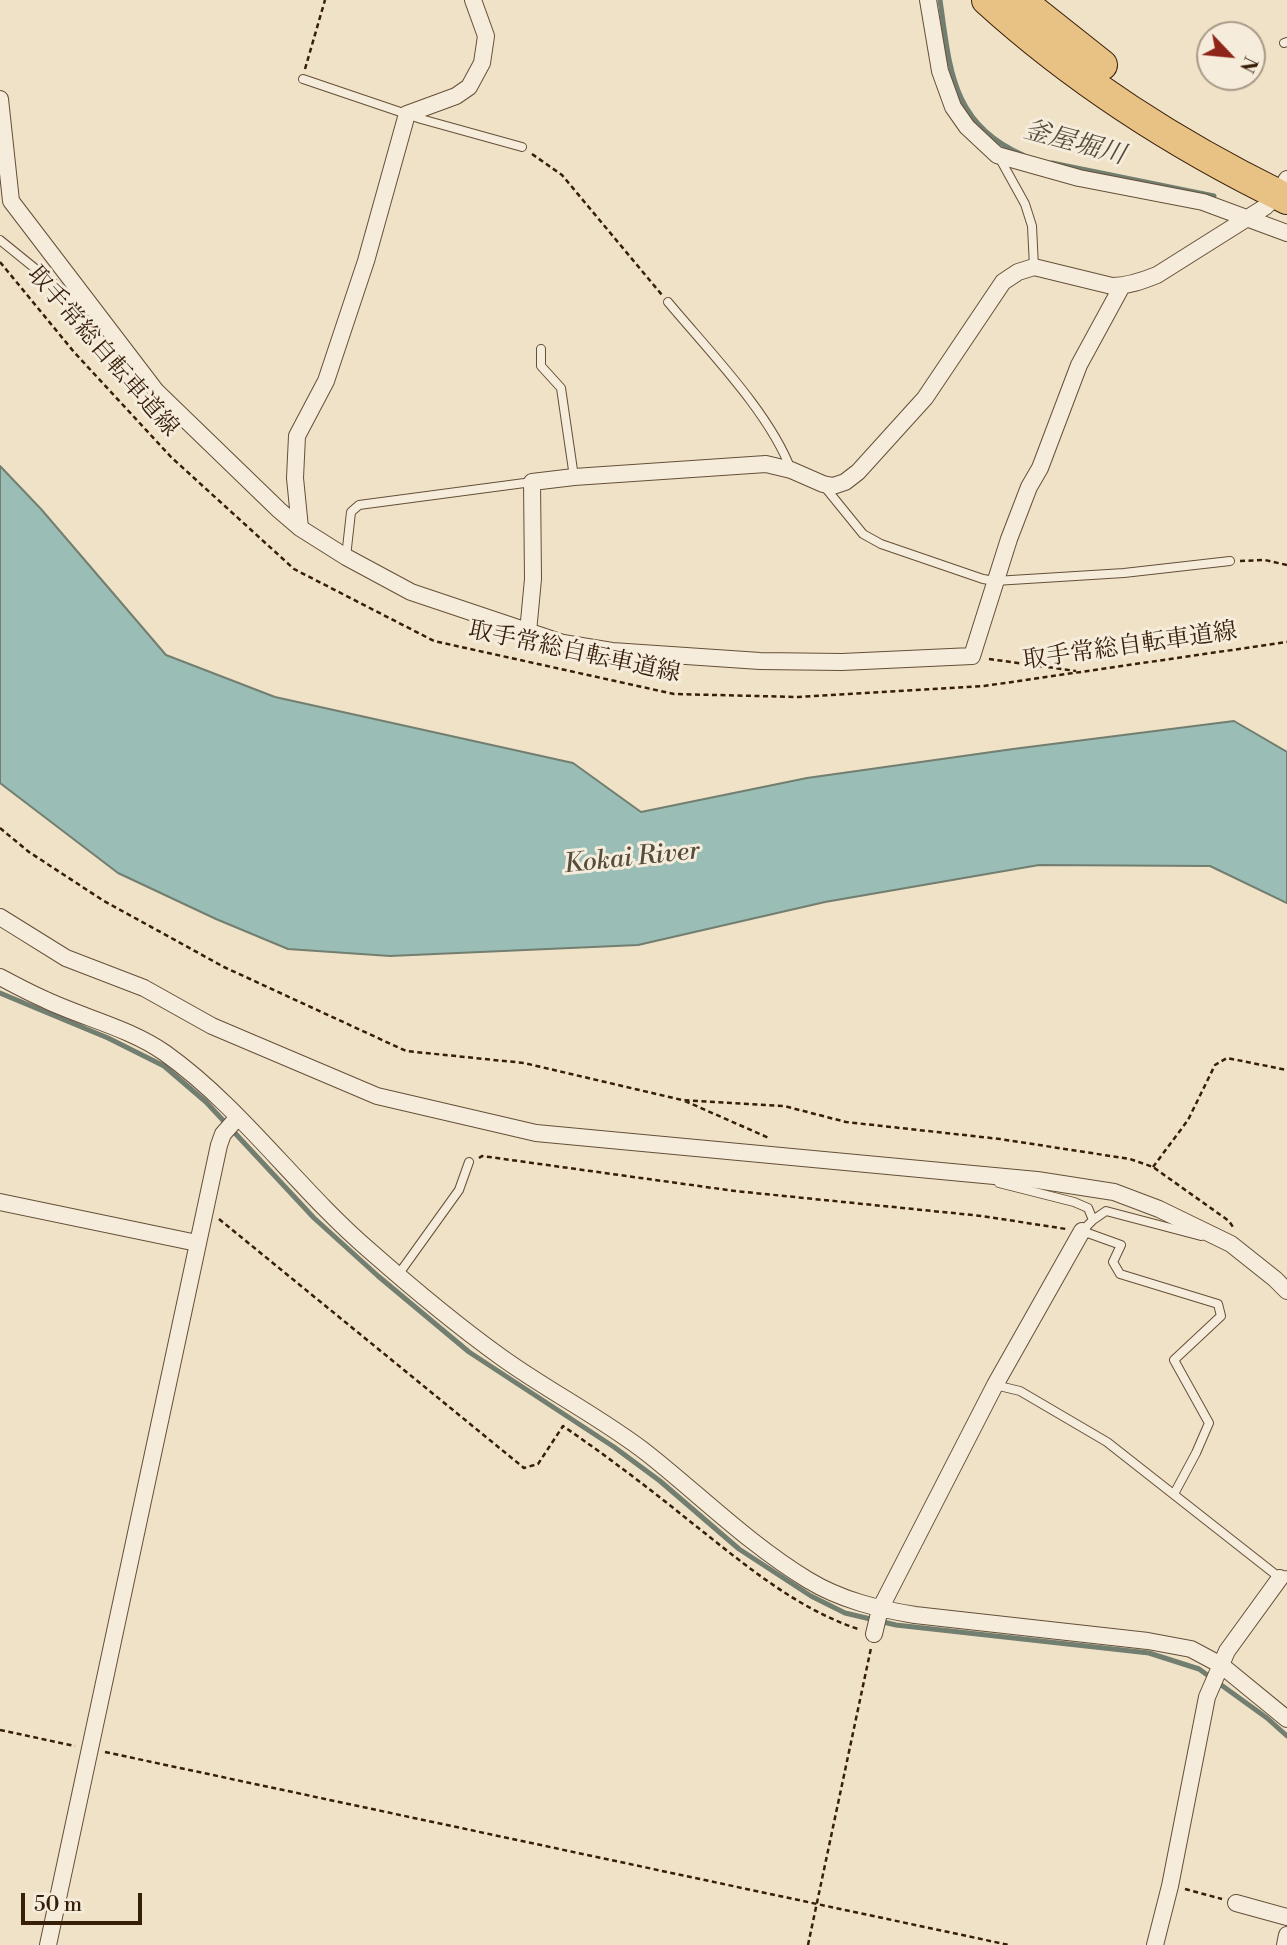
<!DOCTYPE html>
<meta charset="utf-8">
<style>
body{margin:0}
#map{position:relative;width:1287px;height:1945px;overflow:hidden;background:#f0e2c7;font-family:"Libre Bodoni",serif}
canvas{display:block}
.north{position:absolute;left:1196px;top:21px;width:70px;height:70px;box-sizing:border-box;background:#f5ecdb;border:2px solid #a99a87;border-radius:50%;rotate:116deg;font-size:19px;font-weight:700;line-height:28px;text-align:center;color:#371e08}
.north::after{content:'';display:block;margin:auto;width:24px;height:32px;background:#8f2418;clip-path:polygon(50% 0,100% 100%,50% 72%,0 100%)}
.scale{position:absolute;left:21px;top:1893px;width:121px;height:32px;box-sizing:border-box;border:4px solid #371e08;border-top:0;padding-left:9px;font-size:21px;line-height:24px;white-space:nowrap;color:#371e08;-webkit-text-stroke:5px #f5ecdb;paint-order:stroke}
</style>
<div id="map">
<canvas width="1287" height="1945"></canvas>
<div class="north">N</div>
<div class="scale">50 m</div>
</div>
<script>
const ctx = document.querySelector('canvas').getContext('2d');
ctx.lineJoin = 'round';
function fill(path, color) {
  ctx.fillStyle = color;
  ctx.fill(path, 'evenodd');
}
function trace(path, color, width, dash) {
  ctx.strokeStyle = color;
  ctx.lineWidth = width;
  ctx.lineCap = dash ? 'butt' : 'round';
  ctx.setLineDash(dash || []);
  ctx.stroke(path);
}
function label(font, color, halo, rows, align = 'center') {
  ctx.font = font + ' "Libre Bodoni","Noto Serif JP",serif';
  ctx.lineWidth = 6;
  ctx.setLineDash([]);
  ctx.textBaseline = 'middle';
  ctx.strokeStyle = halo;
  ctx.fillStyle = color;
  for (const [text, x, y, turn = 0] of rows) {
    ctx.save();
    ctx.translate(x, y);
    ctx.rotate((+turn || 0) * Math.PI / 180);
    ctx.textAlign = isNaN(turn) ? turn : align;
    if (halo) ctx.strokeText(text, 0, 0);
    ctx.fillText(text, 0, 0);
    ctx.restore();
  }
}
const water = new Path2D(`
 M0,466L41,509L166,655L275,697L573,763L641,812L807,778L1013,749L1234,721L1287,752V903L1210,866L1039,865L825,902L638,945L390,956L288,949L216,919L118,873L0,783Z`);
fill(water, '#9abeb5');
trace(water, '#727e70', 2);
trace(new Path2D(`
 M940,0C950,68 951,124 1023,155
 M1052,163L1214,196
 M0,993L108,1038L164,1066L206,1102L314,1218L378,1276L469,1352L614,1447L660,1481L739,1549L811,1596L845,1613L896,1625L1149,1653L1199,1669L1267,1718L1287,1736`), '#727e70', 5);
const lane = new Path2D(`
 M1284,43L1287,42
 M303,79L421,119L522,147
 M999,157L1025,204L1032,226L1034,267
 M0,240L74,300L86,306
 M668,302C708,350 770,413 791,470
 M541,349V366L561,388L574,477
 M824,486L863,534L881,544L983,579L995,581L1124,573L1230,561
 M346,557L351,512L359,505L532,482
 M999,1183L1074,1202L1088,1208L1093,1220L1106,1211L1201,1236
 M1093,1220L1082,1231L1121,1245L1113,1262L1120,1274L1218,1304L1221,1316L1174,1360L1209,1423L1196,1453L1174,1494
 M398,1275L459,1190L469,1162
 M995,1385L1020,1391L1107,1442L1280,1578L1287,1575`);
const street = new Path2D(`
 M928,0L940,71L953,107L967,127L997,155L1079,178L1203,202L1287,233
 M0,99L11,201L156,391L279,510L300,528L346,557L411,592L563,643L612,651L760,661L842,662L972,656L1009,539L1029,487L1040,468L1079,365L1122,286
 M300,528L295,478L297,436L326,381L366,261L407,114L456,96L469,87L482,63L486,36L473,0
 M528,632L533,579L532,482L574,477L766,464L791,470L823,484L833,486L845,482L858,472L925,398L1003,282L1018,272L1034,267L1112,286C1128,286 1142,281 1157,275L1265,207L1278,194L1287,179
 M0,917L66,958L144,988L212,1026L377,1096L536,1133L1037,1180L1114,1192L1159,1209L1231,1244L1275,1279L1287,1291
 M0,977C15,985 30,993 46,1000C84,1018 129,1028 165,1053C242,1108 297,1188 369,1250C411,1287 455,1324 501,1357C548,1391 602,1418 648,1454C701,1496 750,1545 808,1580C841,1600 878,1609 915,1615L1148,1641L1191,1649L1221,1665L1287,1719
 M0,1202L197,1243
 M874,1634L880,1609L995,1385L1082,1231
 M1236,1903L1287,1917
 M48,1945L219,1145L223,1134L238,1117
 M1155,1945L1170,1886L1207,1697L1227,1651L1280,1578
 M1285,1945L1287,1935`);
const highway = new Path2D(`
 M987,0C1075,80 1180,147 1287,199
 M1020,0L1102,65`);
trace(lane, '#654f38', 10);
trace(street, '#654f38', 18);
trace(highway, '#371e08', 32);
trace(new Path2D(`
 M305,69L325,0
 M532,154L562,175L662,295
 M0,262L74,352L171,457L294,569L434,641L674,694L798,697L984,686L1287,642
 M1240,561L1265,560L1287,565
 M989,659L1076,671
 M0,828L29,852L104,901L224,967L406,1051L524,1063L682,1100L784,1106L846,1122L1000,1139L1130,1159L1153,1167L1229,1221L1233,1227
 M685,1101L769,1138
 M479,1158L482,1156L735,1191L982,1216L1066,1229
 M1153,1167L1188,1120L1215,1065L1227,1058L1287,1070
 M219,1219L524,1468L538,1464L563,1426C608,1457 650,1489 692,1523C743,1563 795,1608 858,1629
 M0,1730L75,1746
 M105,1752L1009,1945
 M1185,1889L1222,1899
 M808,1945L871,1648`), '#371e08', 2.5, [5, 3.5]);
trace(lane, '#f5ecdb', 8);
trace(street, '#f5ecdb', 16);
trace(highway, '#e8c184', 30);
label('24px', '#371e08', '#f5ecdb', [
 ["取手常総自転車道線",102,352,49],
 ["取手常総自転車道線",1130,647,-8],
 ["取手常総自転車道線",574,653,12]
]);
label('italic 26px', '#554e3c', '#f5ecdb', [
 ["釜屋堀川",1074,144,15],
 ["Kokai River",632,859,-6]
]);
</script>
